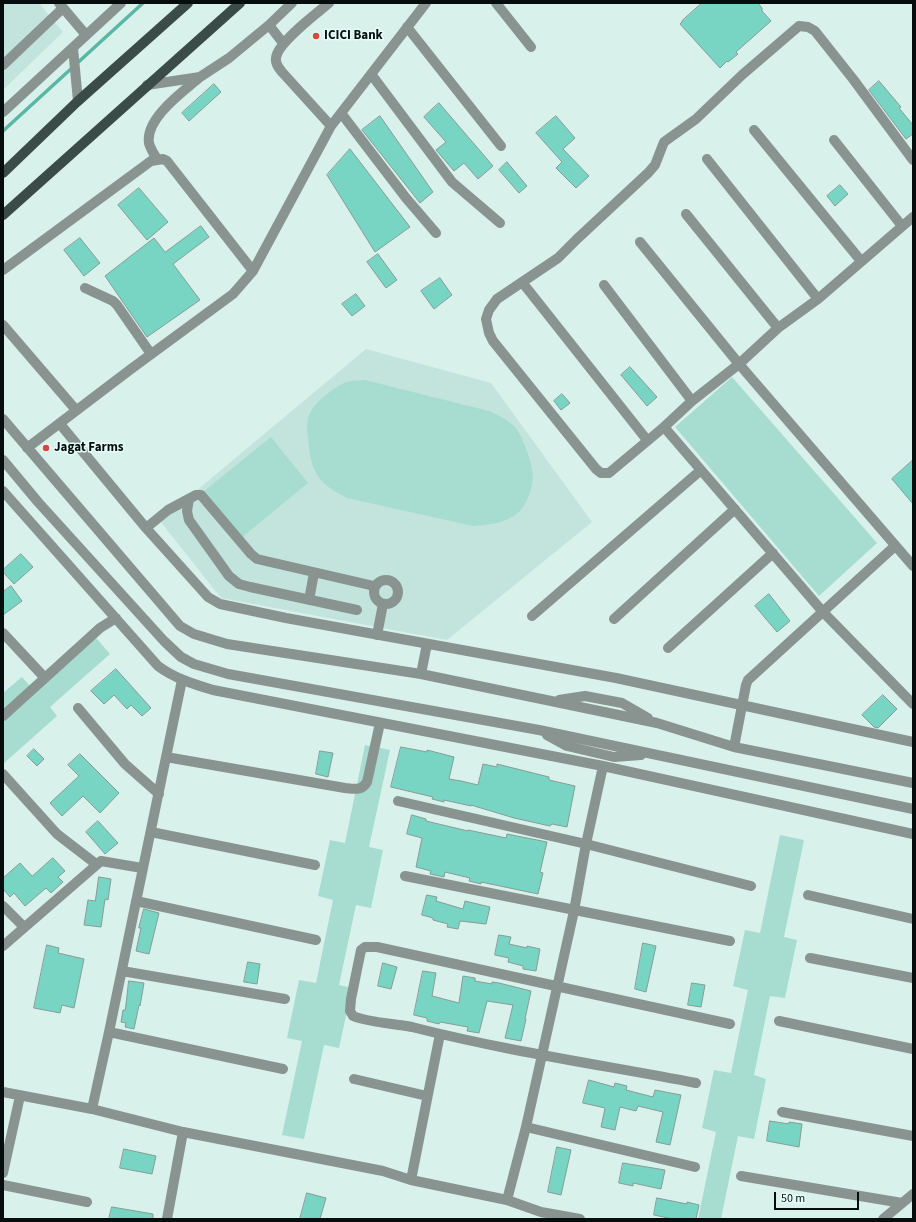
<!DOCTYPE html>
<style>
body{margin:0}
#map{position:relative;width:916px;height:1222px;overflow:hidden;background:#d8f1eb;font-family:"Source Sans 3",sans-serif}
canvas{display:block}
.frame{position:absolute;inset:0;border:4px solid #060d0c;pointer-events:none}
.scale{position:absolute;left:774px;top:1192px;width:85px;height:18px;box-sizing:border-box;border:2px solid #060d0c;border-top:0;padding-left:5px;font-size:12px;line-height:14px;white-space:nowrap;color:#060d0c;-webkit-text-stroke:3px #e5fef8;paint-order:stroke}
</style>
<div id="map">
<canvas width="916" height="1222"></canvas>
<div class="frame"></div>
<div class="scale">50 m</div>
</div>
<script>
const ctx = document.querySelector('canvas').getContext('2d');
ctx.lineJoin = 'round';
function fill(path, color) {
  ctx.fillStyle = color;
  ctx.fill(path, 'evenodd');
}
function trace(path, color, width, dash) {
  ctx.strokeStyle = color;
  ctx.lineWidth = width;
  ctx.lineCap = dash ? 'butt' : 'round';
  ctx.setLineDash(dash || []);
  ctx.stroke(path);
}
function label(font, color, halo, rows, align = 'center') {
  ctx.font = font + ' "Source Sans 3",sans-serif';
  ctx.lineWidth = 3;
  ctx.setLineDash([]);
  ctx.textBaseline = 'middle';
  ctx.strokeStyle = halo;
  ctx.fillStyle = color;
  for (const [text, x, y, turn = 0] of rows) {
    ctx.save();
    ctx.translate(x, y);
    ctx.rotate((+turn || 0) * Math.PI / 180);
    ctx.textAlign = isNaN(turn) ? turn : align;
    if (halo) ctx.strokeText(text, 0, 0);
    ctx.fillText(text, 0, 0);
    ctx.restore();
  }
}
fill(new Path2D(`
 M3,3H39L63,32L3,90Z
 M366,349L491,383L592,522L447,640L221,598L160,521Z`), '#c3e4dc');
fill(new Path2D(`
 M732,377L877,543L819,596L675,427Z
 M365,380L489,411C498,415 507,419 515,427C523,436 533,465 533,478C532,489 527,504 519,512C507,523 488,525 473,526L347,498C316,482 311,472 308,438C307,430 306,418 311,411C317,401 333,388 344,383C350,380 358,381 365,380Z
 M271,437L308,483L241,538L203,492Z
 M91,632L110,654L50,707L57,716L3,764V693L22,677L30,686Z
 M365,745L390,750L369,847L383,850L371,908L356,905L339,985L352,988L339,1048L324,1045L304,1139L282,1135L302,1041L287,1038L299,980L316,983L333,900L318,896L330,840L345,843Z
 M780,835L804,840L784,937L797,940L785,998L770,996L754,1075L766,1079L754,1139L738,1136L721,1219H698L716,1132L702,1128L714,1070L731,1073L748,990L733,986L745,930L760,933Z`), '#a7dcd0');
trace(new Path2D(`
 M3,131L143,3`), '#5ab7a5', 3.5);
const building = new Path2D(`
 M702,3H758L762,8V11L771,21L736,52L738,54L728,62L727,61L720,68L680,24L682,22V21Z
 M879,81L901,107L899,108L913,125V134L906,139L869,90Z
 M214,84L221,92L189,121L182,113Z
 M439,103L493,166L478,179L464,163L454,171L436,150L446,142L424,117Z
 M380,116L433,192L420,203L362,130Z
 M556,116L575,138L563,149L589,176L576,188L556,168L562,162L536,133Z
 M350,149L410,227L375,252L327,175Z
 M507,162L527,186L519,193L499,170Z
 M840,185L848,194L835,206L827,196Z
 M139,188L168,222L147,240L118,205Z
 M201,226L209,237L173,264L200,300L147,337L105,276L154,238L165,252Z
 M80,238L100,263L84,276L64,250Z
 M378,254L397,280L386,288L367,262Z
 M440,278L452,295L434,309L421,291Z
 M356,294L365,306L352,316L342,304Z
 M630,367L657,397L647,406L621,375Z
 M562,394L570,403L561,410L554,401Z
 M913,460V504L892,479Z
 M21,554L33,567L14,584L3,572V570Z
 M11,586L22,601L3,615V592Z
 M769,594L790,621L777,632L755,606Z
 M116,669L151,708L142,716L131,705L127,709L114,695L104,704L91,691Z
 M883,695L897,709L878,728L874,727L862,715Z
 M401,747L427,752V750L454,757L449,779L461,781L478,785L483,764L497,767V764L549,777V780L575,786L567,827L552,824L550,826L514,818L471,805V806L444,800V802L432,799L433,797L391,787Z
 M34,749L44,759L37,766L27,756Z
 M320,751L333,753L328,777L316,774Z
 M80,754L119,793L100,813L83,796L62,816L50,803L79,776L68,765Z
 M412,815L426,819V821L468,831V830L506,838L507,834L547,842L540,872L543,873L538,894L481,882V884L469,881L470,878L445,872L444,877L430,874L431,871L416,867L422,838L407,834Z
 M98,821L118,843L105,854L86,832Z
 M53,858L65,871L58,877L63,882L51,893L46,888L25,906L14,893L10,897L3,889V878L20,863L32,876Z
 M99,877L111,879L108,900L105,899L101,927L84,925L88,900L95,901Z
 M427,895L437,897L436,901L463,909L465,901L490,907L486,924L460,921L458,929L447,927L448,924L433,920V918L422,915Z
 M144,909L159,913L149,954L136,951L141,928H139Z
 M499,935L511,937L509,944L527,948V946L540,949L536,971L523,969V966L508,962L509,958L495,955Z
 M643,943L656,946L646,992L635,989Z
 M47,945L59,948L58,953L84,959L74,1008L62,1005L60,1013L34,1008Z
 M248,962L260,964L257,984L244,982Z
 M383,963L397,967L391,989L378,986Z
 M423,971L436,973L432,996L459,1003L463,976L475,978V981L492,984V982L499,983L531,991L525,1019H526L521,1041L505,1038L513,1005L487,1001L479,1033L467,1031L468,1027L440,1022L439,1024L427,1021V1018L414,1015Z
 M129,981L144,983L140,1006L139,1005L134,1029L125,1027L126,1023L121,1022L123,1010H125Z
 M692,983L705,985L701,1007L688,1005Z
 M589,1080L614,1087L615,1083L627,1086L626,1090L653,1097L655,1090L681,1095L670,1145L656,1142L663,1112L638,1106L636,1111L620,1107L615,1130L601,1127L605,1108L583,1103Z
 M770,1121L789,1124V1122L802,1124L799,1147L767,1141Z
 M557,1147L571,1150L561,1195L548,1192Z
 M124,1149L156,1156L152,1174L120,1168Z
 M623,1163L665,1170L661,1189L633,1183V1186L619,1183Z
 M307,1193L326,1198L320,1219H300Z
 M657,1198L687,1204V1202L699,1205L696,1219H673L654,1215Z
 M112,1207L153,1214V1219H109Z`);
fill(building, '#79d5c3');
trace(building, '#859c96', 1);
trace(new Path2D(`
 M59,3L86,35
 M329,3C316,14 277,43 276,58C275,64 279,68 282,72L331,126
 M496,3L531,47
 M269,25L283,43
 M407,27L501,146
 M73,48L78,101
 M3,65L63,8
 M371,74L452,182L500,223
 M147,85L200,77L229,58L269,25L292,3
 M3,112L121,3
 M341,113L406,198L436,233
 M754,130L861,261
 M834,140L902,226
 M157,159C154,154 150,148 149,143C145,118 184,91 200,77
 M707,159L818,299
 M913,160L853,79L815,31L808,27L799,26L742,75L696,119L664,142L655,165L648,173L577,239L558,258L497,299L489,310L486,319L489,333L493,341L596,469L601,473H609L664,427L692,401L739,364L778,328L818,299L913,217
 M686,214L778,328
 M640,242L739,364L913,566
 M3,270L151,161L163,159L167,161L253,271
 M522,282L647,440
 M604,285L692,401
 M85,288L113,301L117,305L151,354
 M3,325L76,410
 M3,419L180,626L194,634L227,644L421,674L657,723L734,747L913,783
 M60,424L146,528L208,597L220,604L286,618L616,678L913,742
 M664,427L823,612L913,704
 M27,448L131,369L233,294L253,271L331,126L426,3
 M3,460L38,502L164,641L181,657L194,664L228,674L539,730L913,809
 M3,491L158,666C174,678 193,684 213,690L603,766L913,834
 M189,499L187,511L189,520L229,576L239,584L250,587L357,610
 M146,528L168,510L196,495H201L251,554L257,559L374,586
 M374 592a12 12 0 1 1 24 0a12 12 0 1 1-24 0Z
 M309,600L314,573
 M532,616L701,470
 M614,619L735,509
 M3,633L45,678
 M377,635L383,604
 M668,648L773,553
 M421,674L427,644
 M559,700L585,696L622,703L648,718
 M78,708L125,764L159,794
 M3,716L100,628L116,618
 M547,735L567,746L614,757L641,755
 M734,747L746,685L748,680L895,546
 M166,757L345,788C354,789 362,791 367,782L380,723
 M3,774L57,834L96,864
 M398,801L586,844L751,886
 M151,832L315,865
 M405,876L730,941
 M808,895L913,919
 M136,901L316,940
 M3,906L24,927
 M3,946L101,861L142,868
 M810,958L913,978
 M122,971L285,999
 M779,1021L913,1049
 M109,1032L283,1069
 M354,1079L427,1096
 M696,1083C602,1065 506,1051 412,1027C393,1023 370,1023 353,1016L350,1011L351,999L361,950L365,947H377L730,1024
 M3,1092L92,1109L183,1132L383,1171L411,1180L507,1200L541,1212L580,1219
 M92,1109L109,1032L182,680
 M782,1112L913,1136
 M526,1127L695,1167
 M3,1173L20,1096
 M741,1176L902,1203
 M411,1180L440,1034
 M3,1185L87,1202
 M507,1200L526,1127L574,911L586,844L603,766
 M167,1219L183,1132
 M883,1219L913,1194`), '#899390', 10);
trace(new Path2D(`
 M3,173L78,101L188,3
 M3,215L240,3`), '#3b4c48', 10);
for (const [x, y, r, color] of [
 [316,36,4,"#d6483a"],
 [46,448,4,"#d6483a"]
]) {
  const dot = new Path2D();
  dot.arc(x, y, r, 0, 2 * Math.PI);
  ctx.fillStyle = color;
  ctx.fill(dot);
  trace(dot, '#e5fef8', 1.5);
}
label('bold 13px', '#060d0c', '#e5fef8', [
 ["ICICI Bank",324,36],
 ["Jagat Farms",54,448]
], 'left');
</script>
